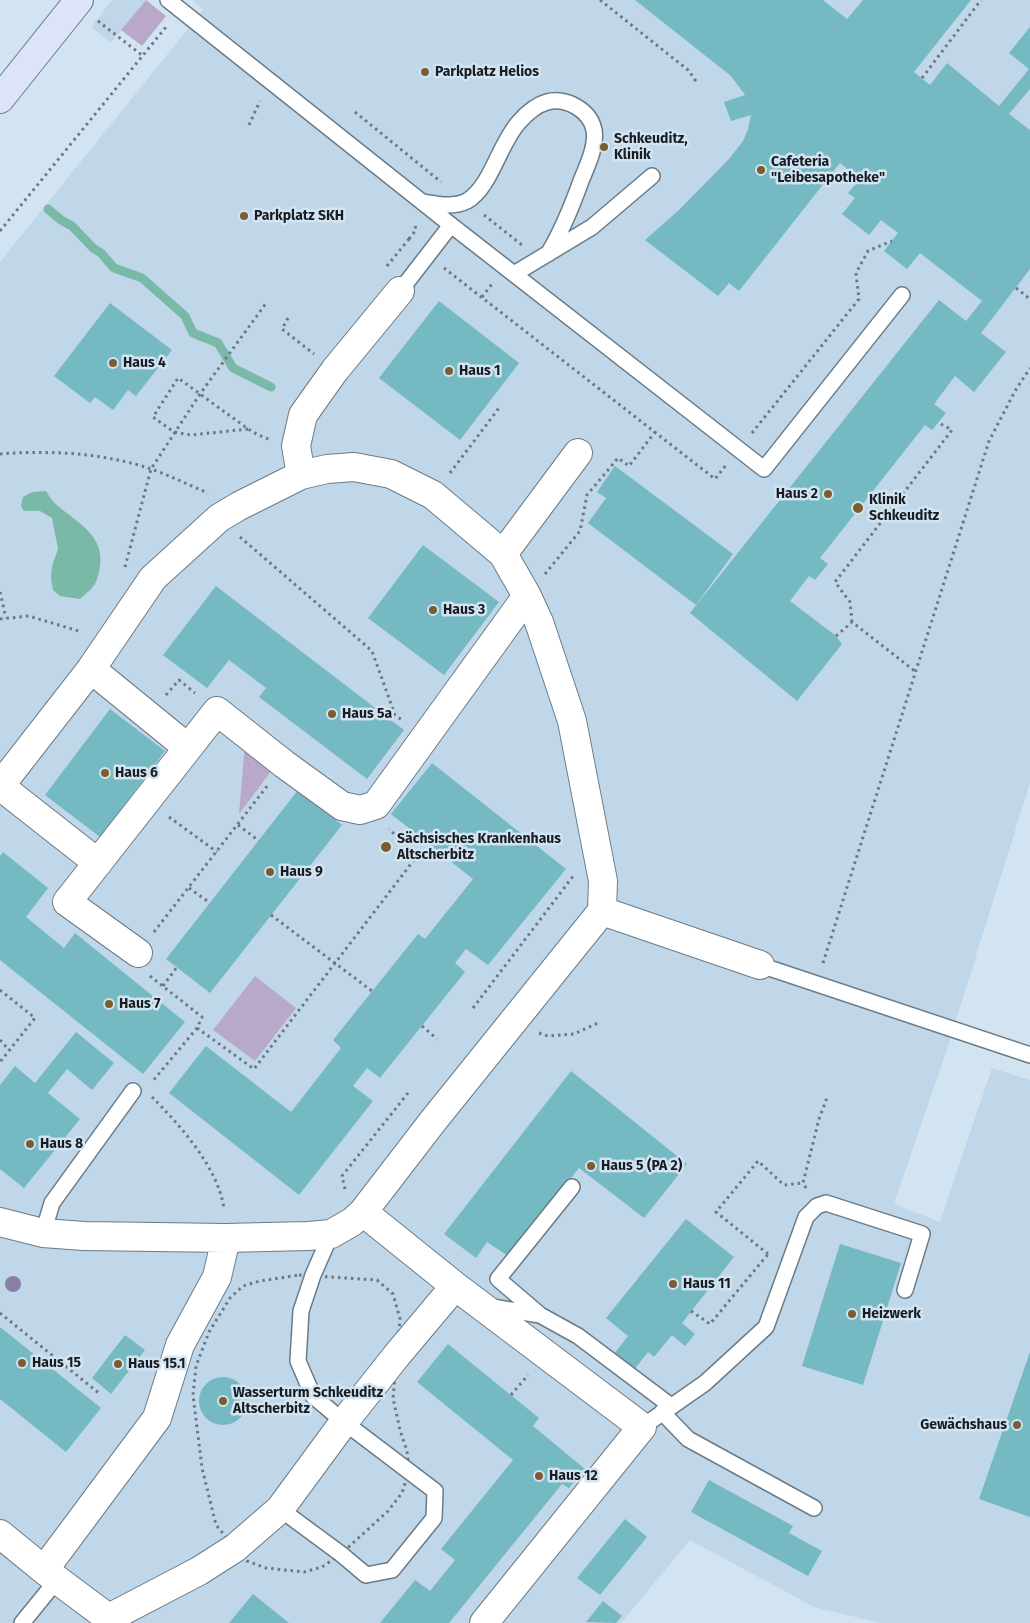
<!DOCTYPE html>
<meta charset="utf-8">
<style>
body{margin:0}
canvas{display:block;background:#d2e4f1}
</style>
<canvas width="1030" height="1623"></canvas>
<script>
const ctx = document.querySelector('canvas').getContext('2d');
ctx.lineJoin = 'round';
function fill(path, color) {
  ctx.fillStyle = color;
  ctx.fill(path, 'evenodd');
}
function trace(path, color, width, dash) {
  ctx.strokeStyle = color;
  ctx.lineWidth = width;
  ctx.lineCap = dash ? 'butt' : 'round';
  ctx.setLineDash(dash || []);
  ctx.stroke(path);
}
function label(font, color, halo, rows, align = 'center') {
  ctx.font = font + ' "Fira Sans",sans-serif';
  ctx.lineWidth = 5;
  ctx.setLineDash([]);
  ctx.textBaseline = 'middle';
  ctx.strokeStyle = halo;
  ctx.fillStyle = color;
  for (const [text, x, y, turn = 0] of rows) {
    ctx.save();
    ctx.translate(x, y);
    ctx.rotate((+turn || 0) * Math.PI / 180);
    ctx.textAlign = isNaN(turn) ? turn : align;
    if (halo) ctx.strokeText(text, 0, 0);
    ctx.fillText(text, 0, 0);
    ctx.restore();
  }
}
fill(new Path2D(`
 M112,0H146L111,43L91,27Z
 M192,0H1030V783L947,1049L894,1204L940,1222L992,1068L1030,1080V1623H880L814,1607L690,1540L621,1623H0V262L203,10Z`), '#bfd7e9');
fill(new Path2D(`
 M146,0L166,16L142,46L121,30Z
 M245,744L275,766L239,814Z
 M255,976L296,1008L255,1061L213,1030Z`), '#b8a9cb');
fill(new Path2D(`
 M46,491C49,496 53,502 58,506C78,523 105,536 100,567C96,586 95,586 80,599L60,596L53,590L51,579L52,566L58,549L52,518L40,511H24L21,506L23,497L32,492Z`), '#7ab9a7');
trace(new Path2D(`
 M48,209L61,220L72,226L93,248L101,253L114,268L142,278L185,316L193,333L218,343L233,368L271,387`), '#7ab9a7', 9);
fill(new Path2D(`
 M635,0H823L847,19L863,0H971L914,72L930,85L947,63L999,106L1029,69L1009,53L1030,27V89L1009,114L1030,130V269L981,333L1006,352L974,392L955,376L934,404L946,413L932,430L925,425L820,558L828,564L815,580L809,576L790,601L836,636L842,644L797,701L690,613L939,300L966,321L982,301L920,253L907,269L884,251L898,233L881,220L869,235L842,214L855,198L848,193L860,179L840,163L739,291L729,283L718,296L645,240L680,209L729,159L743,141L748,129L751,115L731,121L724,102L745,95L731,76Z
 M439,301L519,363L460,440L379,378Z
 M110,303L172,350L136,396L128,390L113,410L95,397L90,403L54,376Z
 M615,466L733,554L696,605L588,523L606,498L597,492Z
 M423,545L499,602L444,675L368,618Z
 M216,586L404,730L367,779L259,697L266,688L229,660L207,688L163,655Z
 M110,709L165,751L100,837L45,795Z
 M432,763L566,869L488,965L466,949L455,963L465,972L380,1078L367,1068L353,1086L373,1101L299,1195L169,1093L206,1046L291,1112L341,1048L333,1040L418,934L425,939L473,879L391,814Z
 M298,790L342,825L210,993L166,959Z
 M3,852L48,888L26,917L64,948L75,933L185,1022L143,1074L0,960V856Z
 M76,1032L114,1063L92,1090L67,1069L48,1093L80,1119L24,1188L0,1169V1085L15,1066L35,1083Z
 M571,1071L687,1164L644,1218L579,1168L508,1256L487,1242L476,1258L444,1234Z
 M686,1219L734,1257L682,1323L695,1334L685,1346L672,1335L654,1357L648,1352L634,1370L614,1354L628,1336L606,1318Z
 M840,1244L901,1263L863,1385L802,1366Z
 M0,1327L101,1408L66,1452L0,1399Z
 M125,1335L145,1350L111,1394L92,1378Z
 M448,1344L539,1418L533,1426L585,1469L569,1488L562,1484L449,1623H380L415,1580L430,1591L455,1560L441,1549L513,1460L417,1382Z
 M1030,1352V1517L979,1499Z
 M199 1401a24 24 0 1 1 48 0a24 24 0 1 1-48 0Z
 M709,1480L793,1526L789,1533L822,1551L808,1576L691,1512Z
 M625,1519L647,1537L600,1595L577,1578Z
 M253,1594L289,1623H229Z
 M603,1601L622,1616L616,1623L586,1622Z`), '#75b9c2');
const lane = new Path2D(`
 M168,0L451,225L764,469L902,295
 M422,202C436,204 453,208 467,201C491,187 499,144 519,122C526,114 536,105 547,102C566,97 590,110 594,130C597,146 587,166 581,181C572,206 562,231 548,254
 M514,274L592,227L652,176
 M400,291L451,225
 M760,965L1030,1055
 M43,1233L52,1203L133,1091
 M492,1307L540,1315L578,1336L671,1406
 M539,1314L498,1279L572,1187
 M662,1412L688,1439L814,1508
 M642,1427L705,1383L766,1327L806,1217L817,1206L826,1203L922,1234L905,1290
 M280,1509L341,1554L366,1575L392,1570L434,1518L435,1491L344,1422L313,1396L298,1361L301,1311L313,1275L331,1234
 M22,1623L57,1580`);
const street = new Path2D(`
 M301,475L296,446L303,415L335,370L400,291
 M503,554L578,453
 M91,669L188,748
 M0,786L91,669L153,578L219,518L239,506L301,475L327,469L354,467L391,474L433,495L503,554L527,596L539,622L572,721L603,881L602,911L433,1121L363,1212L352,1222L331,1234L308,1236L226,1238L84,1236L43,1233L0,1222
 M0,786L98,863
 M602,911L760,965
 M138,953L67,902L217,711L284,764L342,806L360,810L376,805L527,596
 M363,1212L455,1286L642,1427L484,1623
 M0,1534L44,1570L115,1623
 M44,1570L157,1418L180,1345L217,1277L226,1238
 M109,1618L199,1571L235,1548L280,1509L344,1422L397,1355L455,1286`);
const secondary = new Path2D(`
 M0,99L79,0`);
trace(lane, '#6b7b86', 18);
trace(street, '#6b7b86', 30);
trace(secondary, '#6b7b86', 30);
trace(new Path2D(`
 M600,0L688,70L698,84
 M98,21L143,56
 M922,78L981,0
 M355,112L441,182
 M249,125L260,101
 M484,215L522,245
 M0,231L166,27
 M409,239L416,230L415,225
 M387,266L409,239L412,242
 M444,268L715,479L726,465
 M1016,288L1030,299
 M482,297L492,284
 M288,318L282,329L314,354
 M248,429L191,435L174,432L153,417L178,378C195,390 212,403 229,415C242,424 254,435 269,439
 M752,433L859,299L856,273L868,251L892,241
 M0,454C50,450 104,453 151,469C171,476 189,485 208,493
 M450,473L499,408
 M240,537L372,651L395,715L402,720
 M125,567L151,469L200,394L267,302
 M545,574L580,531L587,495L618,458L629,466L655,432
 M0,592L6,618
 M0,619L29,616L82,632
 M852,622L850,602L835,582L952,430L939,423
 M836,636L852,622L916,672
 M166,695L179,680L195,693
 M169,817L217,852
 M238,825L259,841
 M189,888L210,903
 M271,915L372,991
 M154,932L268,785
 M823,963L989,441L1015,391L1030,368
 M150,976L202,1017L197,1028L152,1082
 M163,986L177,967
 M0,990L35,1018L0,1062
 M473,1008L574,875
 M422,1026L437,1039
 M197,1028L254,1069L417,856L389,829
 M539,1033L548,1036L574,1034L600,1022
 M0,1040L9,1050
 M152,1097C180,1125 220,1170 224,1210
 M806,1188L803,1183L819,1119L828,1095
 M345,1189L342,1176L408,1093
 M768,1254L716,1212L758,1161L784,1185L803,1183
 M299,1275L377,1280L393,1294L400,1319L393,1398L400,1430L407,1451L409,1471L402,1493L388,1511L341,1554L322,1567L304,1572L266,1568L247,1561L235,1548L216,1525L202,1468L193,1395L196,1366L209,1332L230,1298L243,1286L260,1281Z
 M691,1311L710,1324L769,1253
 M0,1313L100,1394
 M511,1395L528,1375`), '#6c7780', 3, [2.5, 4]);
trace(lane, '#fff', 15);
trace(street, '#fff', 28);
trace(secondary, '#dde3fa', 28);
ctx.fillStyle = '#8880a7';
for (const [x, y] of [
 [13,1284]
]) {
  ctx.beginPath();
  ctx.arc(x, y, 8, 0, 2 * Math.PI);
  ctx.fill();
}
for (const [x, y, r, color] of [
 [425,72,5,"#7a5d31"],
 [604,147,5,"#7a5d31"],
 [761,170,5,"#7a5d31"],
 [244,216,5,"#7a5d31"],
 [113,363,5,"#7a5d31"],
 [449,371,5,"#7a5d31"],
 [828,494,5,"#7a5d31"],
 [858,508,6,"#7a5d31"],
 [433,610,5,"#7a5d31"],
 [332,714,5,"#7a5d31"],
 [105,773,5,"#7a5d31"],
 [386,847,6,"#7a5d31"],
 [270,872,5,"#7a5d31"],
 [109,1004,5,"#7a5d31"],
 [30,1144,5,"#7a5d31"],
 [591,1166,5,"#7a5d31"],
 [673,1284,5,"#7a5d31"],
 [852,1314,5,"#7a5d31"],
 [22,1363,5,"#7a5d31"],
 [118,1364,5,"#7a5d31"],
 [223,1401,5,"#7a5d31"],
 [1017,1425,5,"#7a5d31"],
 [539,1476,5,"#7a5d31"]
]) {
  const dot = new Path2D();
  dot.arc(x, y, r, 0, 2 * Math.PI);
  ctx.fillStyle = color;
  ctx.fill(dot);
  trace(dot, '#d2e4f1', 2);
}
label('bold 14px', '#171d22', '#d2e4f1', [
 ["Parkplatz Helios",435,72],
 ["Schkeuditz,",614,139],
 ["Klinik",614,155],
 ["Cafeteria",771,162],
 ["\"Leibesapotheke\"",771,178],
 ["Parkplatz SKH",254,216],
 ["Haus 4",123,363],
 ["Haus 1",459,371],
 ["Haus 2",818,494,"right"],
 ["Klinik",869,500],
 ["Schkeuditz",869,516],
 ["Haus 3",443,610],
 ["Haus 5a",342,714],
 ["Haus 6",115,773],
 ["Sächsisches Krankenhaus",397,839],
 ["Altscherbitz",397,855],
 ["Haus 9",280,872],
 ["Haus 7",119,1004],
 ["Haus 8",40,1144],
 ["Haus 5 (PA 2)",601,1166],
 ["Haus 11",683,1284],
 ["Heizwerk",862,1314],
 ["Haus 15",32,1363],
 ["Haus 15.1",128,1364],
 ["Wasserturm Schkeuditz",233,1393],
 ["Altscherbitz",233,1409],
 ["Gewächshaus",1007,1425,"right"],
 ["Haus 12",549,1476]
], 'left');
</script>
